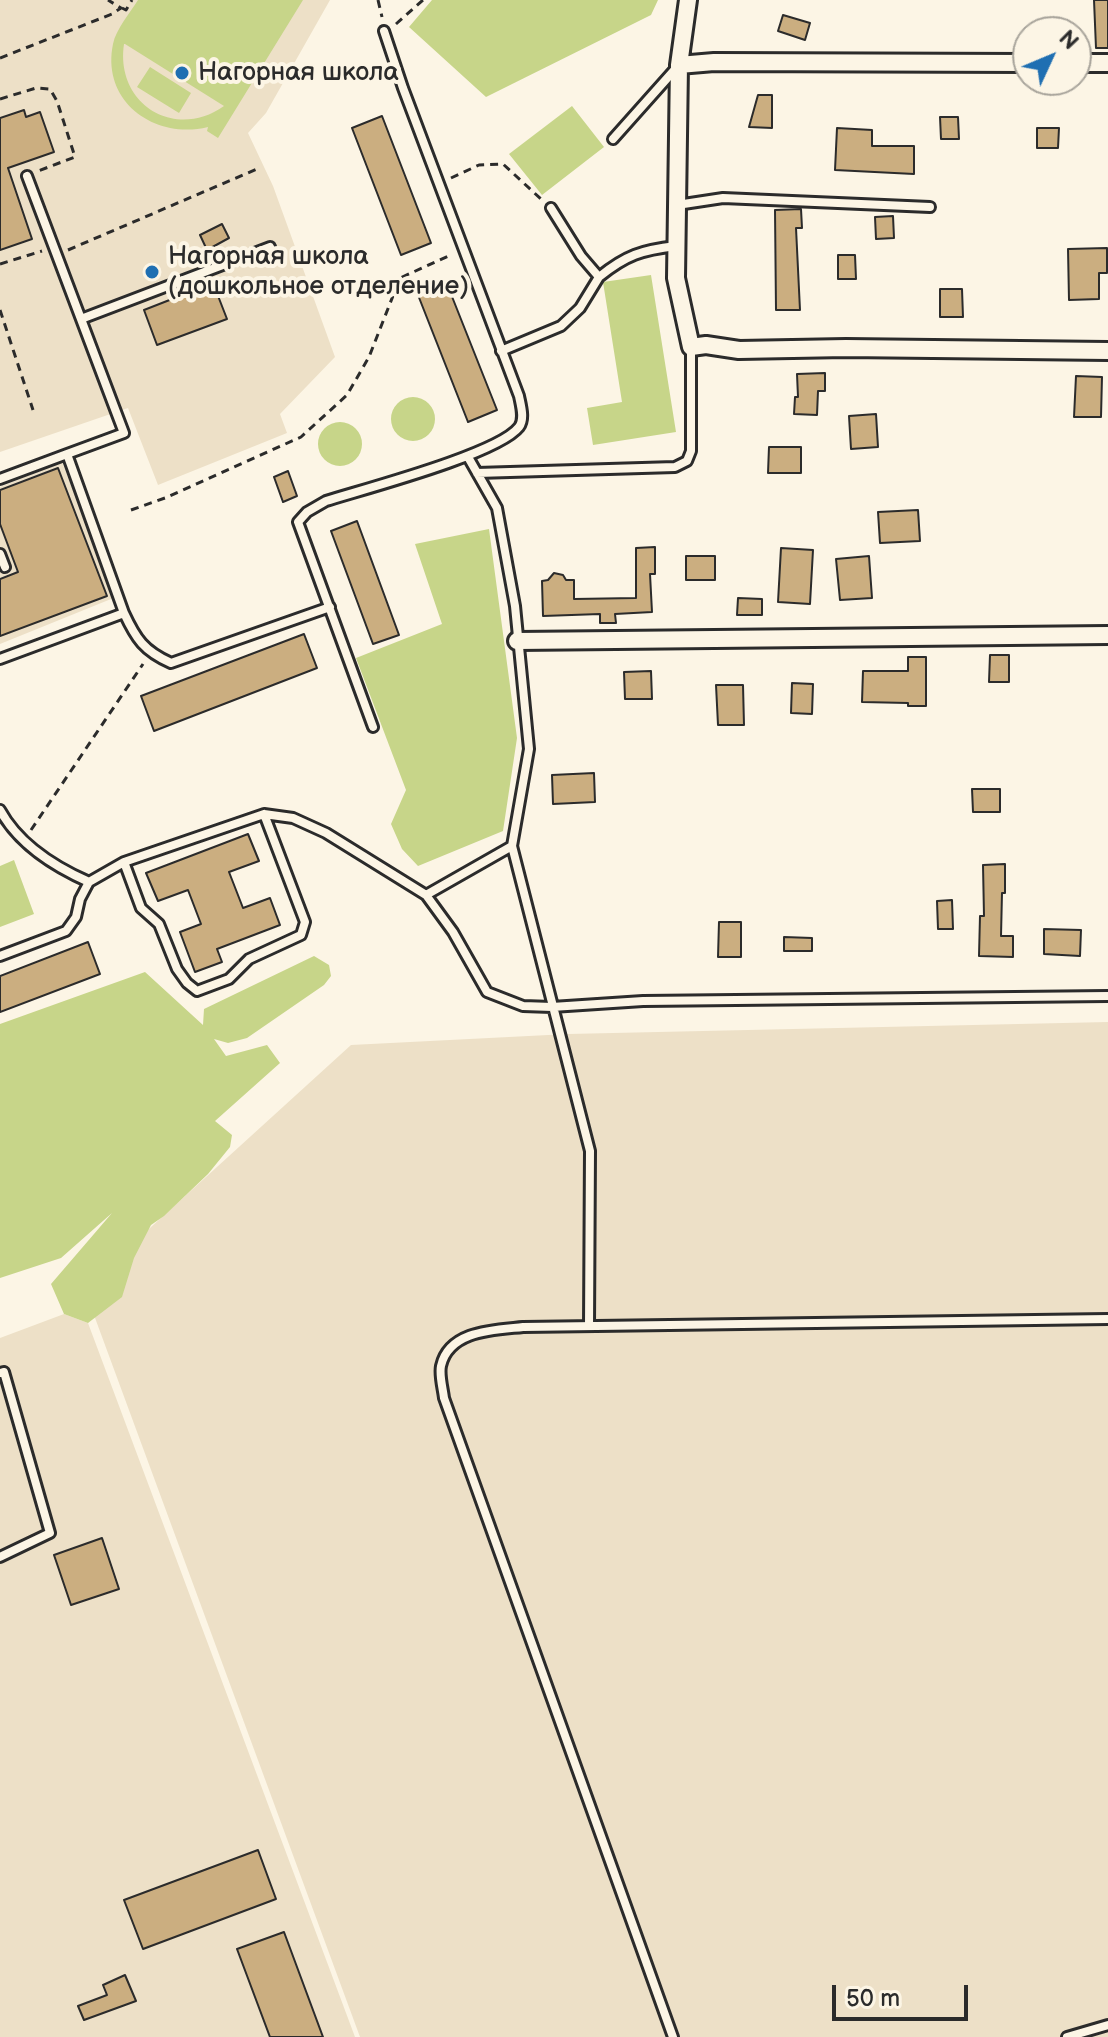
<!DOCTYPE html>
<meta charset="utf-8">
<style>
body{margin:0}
#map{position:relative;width:1108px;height:2037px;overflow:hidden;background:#fcf5e5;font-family:"Balsamiq Sans",sans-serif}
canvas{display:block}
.north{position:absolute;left:1012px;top:16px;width:80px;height:80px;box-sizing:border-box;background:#fcf5e5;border:2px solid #a8a49b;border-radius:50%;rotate:46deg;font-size:22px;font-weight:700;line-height:32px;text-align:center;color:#2b2b2b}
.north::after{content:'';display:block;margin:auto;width:28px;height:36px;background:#1f6fb2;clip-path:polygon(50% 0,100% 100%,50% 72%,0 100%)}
.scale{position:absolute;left:832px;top:1985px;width:136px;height:36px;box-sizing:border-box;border:4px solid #2b2b2b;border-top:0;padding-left:10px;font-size:24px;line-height:28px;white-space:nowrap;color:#2b2b2b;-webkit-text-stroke:6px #fcf5e5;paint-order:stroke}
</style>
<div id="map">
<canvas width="1108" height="2037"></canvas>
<div class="north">N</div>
<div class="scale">50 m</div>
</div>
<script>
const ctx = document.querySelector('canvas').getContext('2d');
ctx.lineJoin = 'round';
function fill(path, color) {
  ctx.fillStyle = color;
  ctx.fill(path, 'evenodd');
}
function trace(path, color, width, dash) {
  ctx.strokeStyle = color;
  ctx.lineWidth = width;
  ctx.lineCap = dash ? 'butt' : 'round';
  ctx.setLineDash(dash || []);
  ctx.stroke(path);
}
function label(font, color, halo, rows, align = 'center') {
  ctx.font = font + ' "Balsamiq Sans",sans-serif';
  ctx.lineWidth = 8;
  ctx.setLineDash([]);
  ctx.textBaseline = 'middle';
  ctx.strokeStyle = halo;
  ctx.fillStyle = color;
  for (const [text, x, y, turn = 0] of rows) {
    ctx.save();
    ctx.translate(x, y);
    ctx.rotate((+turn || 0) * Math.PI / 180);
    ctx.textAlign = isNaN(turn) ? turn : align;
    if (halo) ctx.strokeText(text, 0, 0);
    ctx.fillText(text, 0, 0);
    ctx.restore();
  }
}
fill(new Path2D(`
 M0,0H330L266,113L248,133L273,186L335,357L280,414L287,433L158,485L128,408L0,452Z
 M62,462L116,597L0,644V487Z
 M1108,1022V2037H360L84,1288L351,1045L568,1034Z
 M64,1314L88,1323L355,2037H0V1338Z`), '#ede0c7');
fill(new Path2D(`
 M138,0H303L218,138L207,131L208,127C155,140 101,102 113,44C116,29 130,13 138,0ZM124,44H125L224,106C175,141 115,104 124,44Z
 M432,0H658L651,15L486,97L409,27Z
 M150,67L191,93L179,113L137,87Z
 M572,106L604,147L542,195L509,154Z
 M651,275L676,432L593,445L587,408L622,402L603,282Z
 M391 419a22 22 0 1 1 44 0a22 22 0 1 1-44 0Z
 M318 444a22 22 0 1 1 44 0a22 22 0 1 1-44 0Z
 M489,529L517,738L503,831L418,866L402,849L391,824L406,790L356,658L442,624L415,544Z
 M14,860L34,914L0,927V866Z
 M314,956L329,965L331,976L324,985L247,1038L228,1043L214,1039L226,1056L267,1045L280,1063L215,1121L232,1135L230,1147L208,1174L164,1216L151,1225L134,1258L122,1297L88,1323L64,1314L51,1284L112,1213L61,1258L0,1278V1024L145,972L203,1025L204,1009Z`), '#c7d589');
const building = new Path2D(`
 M1094,0H1108V48H1096Z
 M783,15L810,23L805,40L778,31Z
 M758,95H772V128L749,127Z
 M24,110L26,117L40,112L54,152L8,168L32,239L0,250V118Z
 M382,116L431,243L401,255L352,128Z
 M940,117H958L959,139H941Z
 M837,128L872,130V146H914V174L835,170Z
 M1037,128H1059L1058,148H1037Z
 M801,209L802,228H796L800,310H776L775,210Z
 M893,216L894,238L876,239L875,217Z
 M222,224L229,238L207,250L200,235Z
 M1107,248V273H1099V299L1069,300L1068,249Z
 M838,255H855L856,279H838Z
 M213,283L227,319L157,345L144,310Z
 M447,284L497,410L468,422L418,295Z
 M940,289H962L963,317H940Z
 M825,373V391H818L817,415L794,414L795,397H798L797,374Z
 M1076,376L1102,377L1101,417H1074Z
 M876,414L878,447L851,449L849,416Z
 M769,447H801V473H768Z
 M58,468L107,596L0,636V579L18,572L0,524V490Z
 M288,471L297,496L283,502L274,477Z
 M918,510L920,541L880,543L878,512Z
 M357,521L399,635L373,644L331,531Z
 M655,547V574H650L652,612L615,614L616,623H600V614L543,616L542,581L548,580L554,573L563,575L566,580H574V599L636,598V548Z
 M781,548L813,550L810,604L778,602Z
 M686,556H715V580H686Z
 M869,556L872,598L840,600L836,559Z
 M738,598L762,599V615H737Z
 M304,634L317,668L154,731L141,696Z
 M990,655H1009V682H989Z
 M908,657H926V706H908V703L862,702L863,671H908Z
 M651,671L652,699H625L624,672Z
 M792,683L813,684L812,714L791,713Z
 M716,685H743L744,725H718Z
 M594,773L595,802L553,804L552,775Z
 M972,789H1000V812H973Z
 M248,834L259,861L229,872L243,908L270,898L280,925L217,949L222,962L195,972L180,932L201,924L188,890L158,901L146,873Z
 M1005,864V893H1002L1001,936H1013V957L979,956L980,916H984L983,865Z
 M952,900L953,929H938L937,901Z
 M719,922H741V957H718Z
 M1044,929L1081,930L1080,956L1044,954Z
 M784,937L812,938V951H784Z
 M88,942L100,974L0,1012V976Z
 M102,1538L119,1589L71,1605L54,1555Z
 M258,1850L276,1899L143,1949L124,1900Z
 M284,1932L323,2037H270L237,1949Z
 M125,1975L136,2001L84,2020L78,2006L107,1995L103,1985Z`);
fill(building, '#cbae80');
trace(building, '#2b2b2b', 2);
const service = new Path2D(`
 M613,139L678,66
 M27,176L124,433L67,454
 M677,205L723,198L930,207
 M599,277C626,255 642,250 676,246
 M81,319L270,247
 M501,351L561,326L580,308L599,277L581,256L551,208
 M477,473L675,467L687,461L691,451V347
 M0,479L67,454L124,613L0,659
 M0,554L5,567
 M124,613C136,639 144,651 171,663L330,607
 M373,727L298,522L307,512L326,501C364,489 498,454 519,427C525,419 521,406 519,396L403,88L384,31
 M0,810C19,845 55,867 89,882
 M512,846L590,1151L589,1326
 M124,862L141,908L159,924L177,969L187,983L197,991L229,979L249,959L301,935L305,922L264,814
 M426,895L453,932L487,992L523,1006L552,1007L643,1001L1108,996
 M0,956L66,931L76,917L80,899L89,882L124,862L264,814L293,818L326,833L426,895L512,846L529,749L515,606L497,508L468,457
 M0,1373L4,1372L50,1533L0,1557
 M673,2037L444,1398C443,1389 439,1375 441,1366C449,1330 495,1330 523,1327L1108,1319
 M1067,2037L1108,2025`);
const minor = new Path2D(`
 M688,0L679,65L676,278L691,347L706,345L739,350L846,348L1108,351
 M1076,63H1108
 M679,65L714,62L1028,63
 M517,641L1108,635`);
trace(service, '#2b2b2b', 14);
trace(minor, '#2b2b2b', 22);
trace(new Path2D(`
 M378,0L382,17
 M122,8L126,10L132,0
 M396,24L423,0
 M0,58L112,14L121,8L108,0
 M0,99L36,88L50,89L57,101L75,157L38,171
 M451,178L479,165L503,164L542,200
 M68,250L257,169
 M0,264L42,251
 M0,310L33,410
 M131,510L165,498L301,437L347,395L369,357L400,278L451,255
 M31,830L143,664`), '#2b2b2b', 3, [8, 6]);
trace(service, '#fcf5e5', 8);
trace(minor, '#fcf5e5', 16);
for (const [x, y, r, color] of [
 [182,73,8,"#1f6fb2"],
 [152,272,8,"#1f6fb2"]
]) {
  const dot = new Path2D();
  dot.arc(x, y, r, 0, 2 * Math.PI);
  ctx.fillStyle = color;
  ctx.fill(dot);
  trace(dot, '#fcf5e5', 3);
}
label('26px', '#2b2b2b', '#fcf5e5', [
 ["Нагорная школа",198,73],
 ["Нагорная школа",168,257],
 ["(дошкольное отделение)",168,287]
], 'left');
</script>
